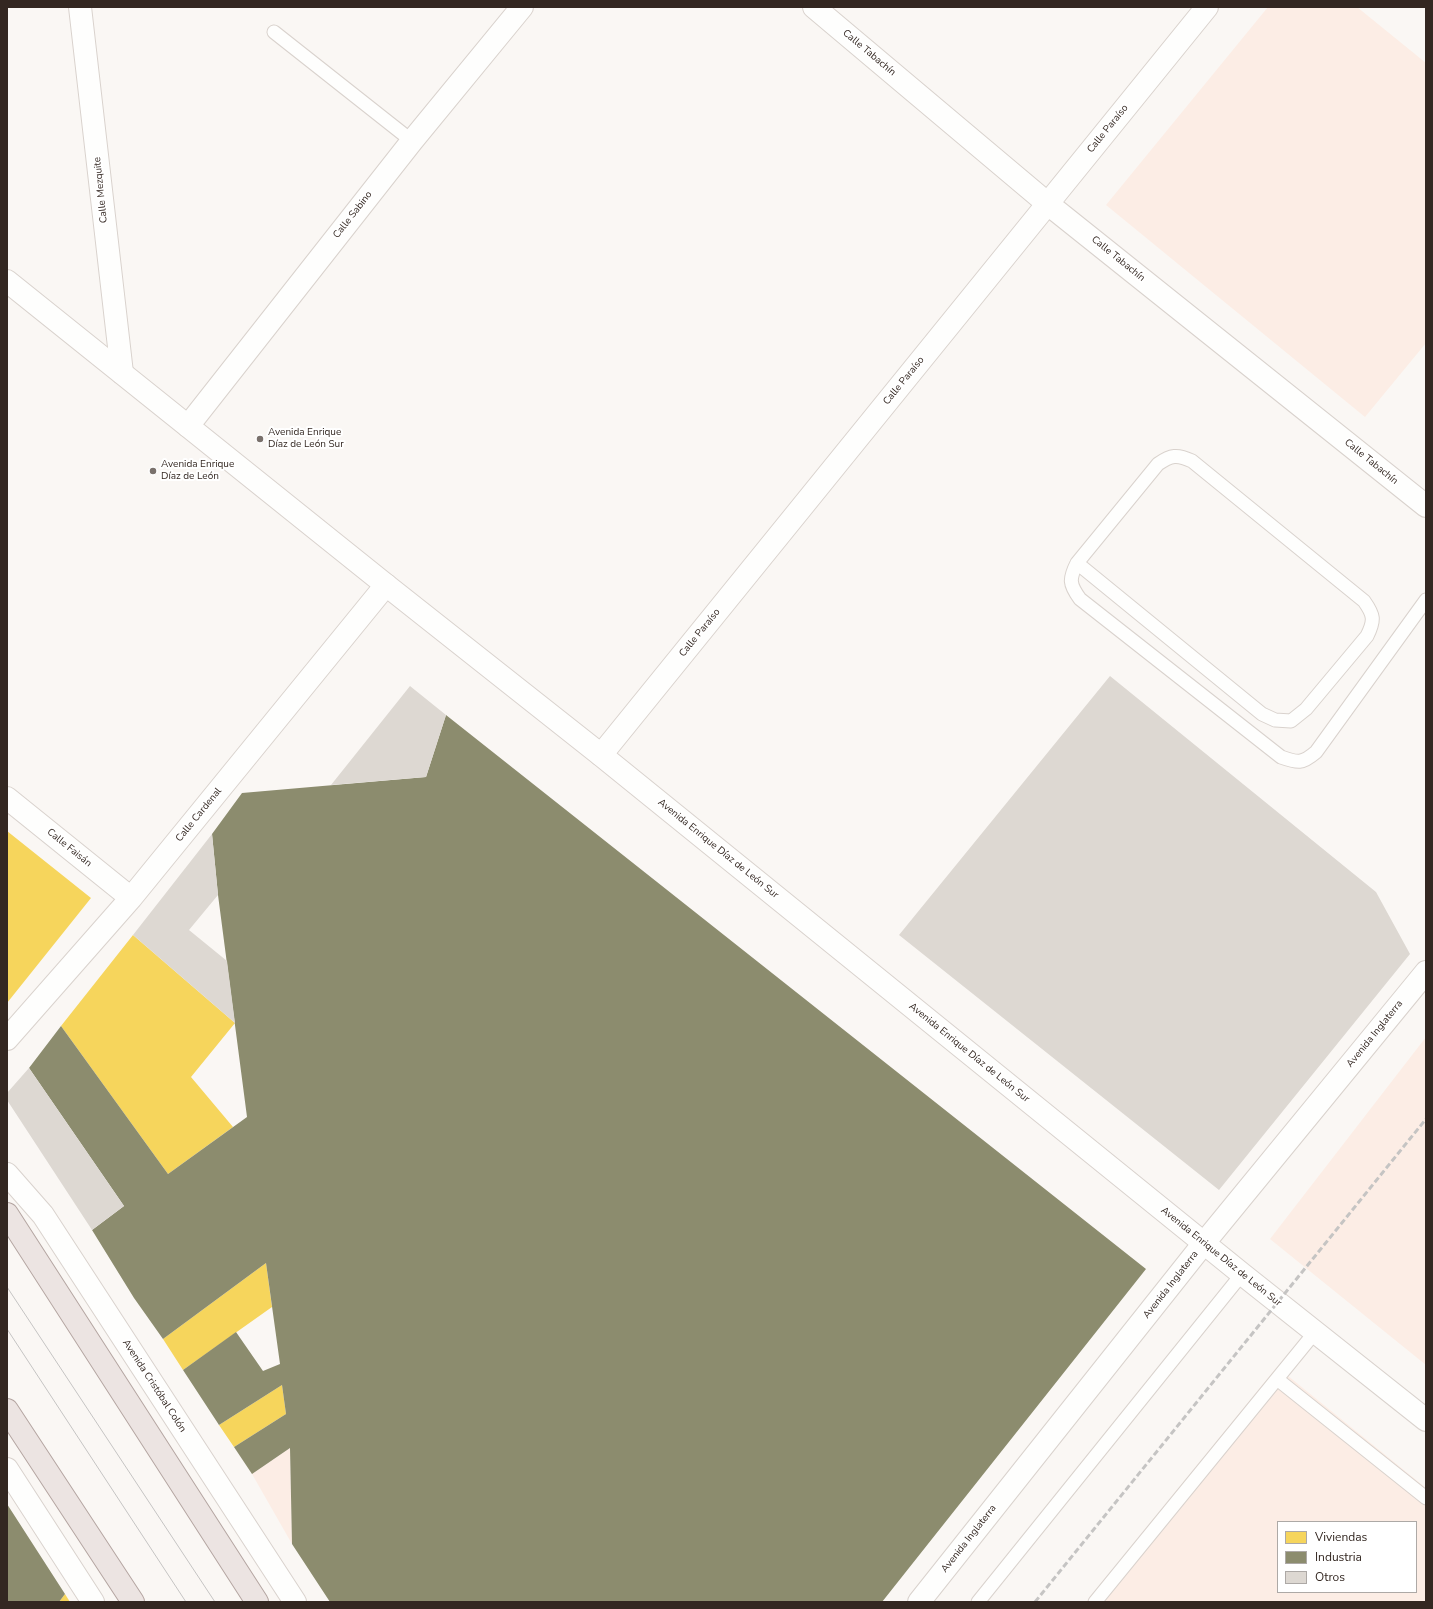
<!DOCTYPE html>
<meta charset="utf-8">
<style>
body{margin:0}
#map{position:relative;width:1433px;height:1609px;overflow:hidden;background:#faf7f4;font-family:"Nunito Sans",sans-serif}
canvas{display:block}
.frame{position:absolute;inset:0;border:8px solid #332721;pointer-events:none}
.legend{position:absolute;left:1277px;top:1521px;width:140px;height:72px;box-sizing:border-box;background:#fff;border:1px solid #ada9a6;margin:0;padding:5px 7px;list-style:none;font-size:12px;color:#332721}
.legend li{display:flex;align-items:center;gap:8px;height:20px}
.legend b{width:20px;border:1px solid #ada9a6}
</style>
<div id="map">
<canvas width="1433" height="1609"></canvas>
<div class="frame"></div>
<ul class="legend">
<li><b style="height:11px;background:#f6d55c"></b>Viviendas</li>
<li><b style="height:11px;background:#8c8c6e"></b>Industria</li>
<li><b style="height:11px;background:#ddd8d2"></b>Otros</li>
</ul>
</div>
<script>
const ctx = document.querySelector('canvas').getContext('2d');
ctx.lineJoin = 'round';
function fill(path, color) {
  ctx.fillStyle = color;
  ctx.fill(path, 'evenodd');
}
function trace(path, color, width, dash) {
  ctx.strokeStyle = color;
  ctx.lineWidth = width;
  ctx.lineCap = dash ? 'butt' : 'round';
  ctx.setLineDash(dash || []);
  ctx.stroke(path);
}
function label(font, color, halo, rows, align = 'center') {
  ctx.font = font + ' "Nunito Sans",sans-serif';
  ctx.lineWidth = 4;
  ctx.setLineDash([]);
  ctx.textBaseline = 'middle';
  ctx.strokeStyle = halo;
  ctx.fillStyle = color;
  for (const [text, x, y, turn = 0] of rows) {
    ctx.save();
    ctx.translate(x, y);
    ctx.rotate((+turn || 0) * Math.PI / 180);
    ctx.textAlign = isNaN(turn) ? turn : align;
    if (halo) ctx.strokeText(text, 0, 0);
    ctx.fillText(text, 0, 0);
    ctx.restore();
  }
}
fill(new Path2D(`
 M1268,7H1357L1426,63V343L1365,417L1106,205Z
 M1426,1037V1365L1270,1239Z
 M1277,1367L1426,1488V1602H1086ZM1278,1522H1416V1592H1278Z
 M290,1448L292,1544L252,1474Z`), '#fcede5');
fill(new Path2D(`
 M7,831L91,898L7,1003Z
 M133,935L235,1023L191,1077L233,1127L168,1174L61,1026Z
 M266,1263L272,1307L183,1370L163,1339Z
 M282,1385L286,1414L234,1447L219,1425Z
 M65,1594L70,1602H59Z`), '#f6d55c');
fill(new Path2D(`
 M446,715L1146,1269L882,1602H330L292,1544L290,1448L252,1474L234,1447L286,1414L282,1385L219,1425L183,1370L236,1332L263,1371L280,1364L266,1263L163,1339L134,1298L92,1230L124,1206L29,1068L61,1026L168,1174L247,1117L218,895L212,834L242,793L426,777Z
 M7,1504L65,1594L59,1602H7Z`), '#8c8c6e');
fill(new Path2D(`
 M1110,676L1376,892L1410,954L1219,1190L899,935Z
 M410,686L446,715L426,777L331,785Z
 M212,834L218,895L189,930L227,961L235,1023L133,935Z
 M29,1068L124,1206L92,1230L7,1100V1093Z`), '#ddd8d2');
const service = new Path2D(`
 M274,32L412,141
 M1077,563L1262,714L1275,720L1291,721L1306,709L1367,636C1375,620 1374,615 1364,601L1192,461C1177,454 1171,455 1158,464L1077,563C1069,579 1069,584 1080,599L1281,757C1298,763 1302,764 1316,752L1426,600
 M1277,1379L1426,1498
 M978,1602L1242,1274
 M1095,1602L1316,1331`);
const minor = new Path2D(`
 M80,7L122,373
 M814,7L1048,204L1426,506
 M188,426L412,141L522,7
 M601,755L1207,7
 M7,798L131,898
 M7,1039L131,898L386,585
 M7,1174L43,1215L295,1602
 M7,1469L93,1602
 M919,1602L1204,1243L1426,972`);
const secondary = new Path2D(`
 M7,281L386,585L601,755L1242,1274L1426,1420`);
const primary = new Path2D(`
 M7,1214L257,1602
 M7,1410L133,1602`);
trace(service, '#d9d2cd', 15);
trace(minor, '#d9d2cd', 24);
trace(secondary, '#d9d2cd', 24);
trace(primary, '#b4a5a1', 24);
trace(service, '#fefefd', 13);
trace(minor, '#fefefd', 22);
trace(secondary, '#fefefd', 22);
trace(primary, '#ece4e2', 22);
trace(new Path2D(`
 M7,1287L215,1602
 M7,1329L186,1602`), '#c5c4c3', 1);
trace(new Path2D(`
 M1035,1602L1426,1119`), '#c5c4c3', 3, [6, 3]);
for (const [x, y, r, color] of [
 [260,439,4,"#79706b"],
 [153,471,4,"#79706b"]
]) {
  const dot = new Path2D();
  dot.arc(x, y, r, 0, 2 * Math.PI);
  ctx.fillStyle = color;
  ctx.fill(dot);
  trace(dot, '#fff', 1.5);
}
label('10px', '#332721', '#fff', [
 ["Calle Tabachín",869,53,40],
 ["Calle Paraíso",1108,129,-51],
 ["Calle Mezquite",101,190,-96],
 ["Calle Sabino",353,215,-52],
 ["Calle Tabachín",1118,259,39],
 ["Calle Paraíso",904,381,-51],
 ["Calle Tabachín",1371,462,39],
 ["Calle Paraíso",700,633,-51],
 ["Calle Cardenal",199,815,-51],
 ["Calle Faisán",69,848,39],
 ["Avenida Enrique Díaz de León Sur",718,849,39],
 ["Avenida Inglaterra",1375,1034,-51],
 ["Avenida Enrique Díaz de León Sur",969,1053,39],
 ["Avenida Enrique Díaz de León Sur",1221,1257,39],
 ["Avenida Inglaterra",1171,1285,-52],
 ["Avenida Cristóbal Colón",154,1386,57],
 ["Avenida Inglaterra",969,1539,-52]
]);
label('10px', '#332721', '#fff', [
 ["Avenida Enrique",268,433],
 ["Díaz de León Sur",268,445],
 ["Avenida Enrique",161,465],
 ["Díaz de León",161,477]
], 'left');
</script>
